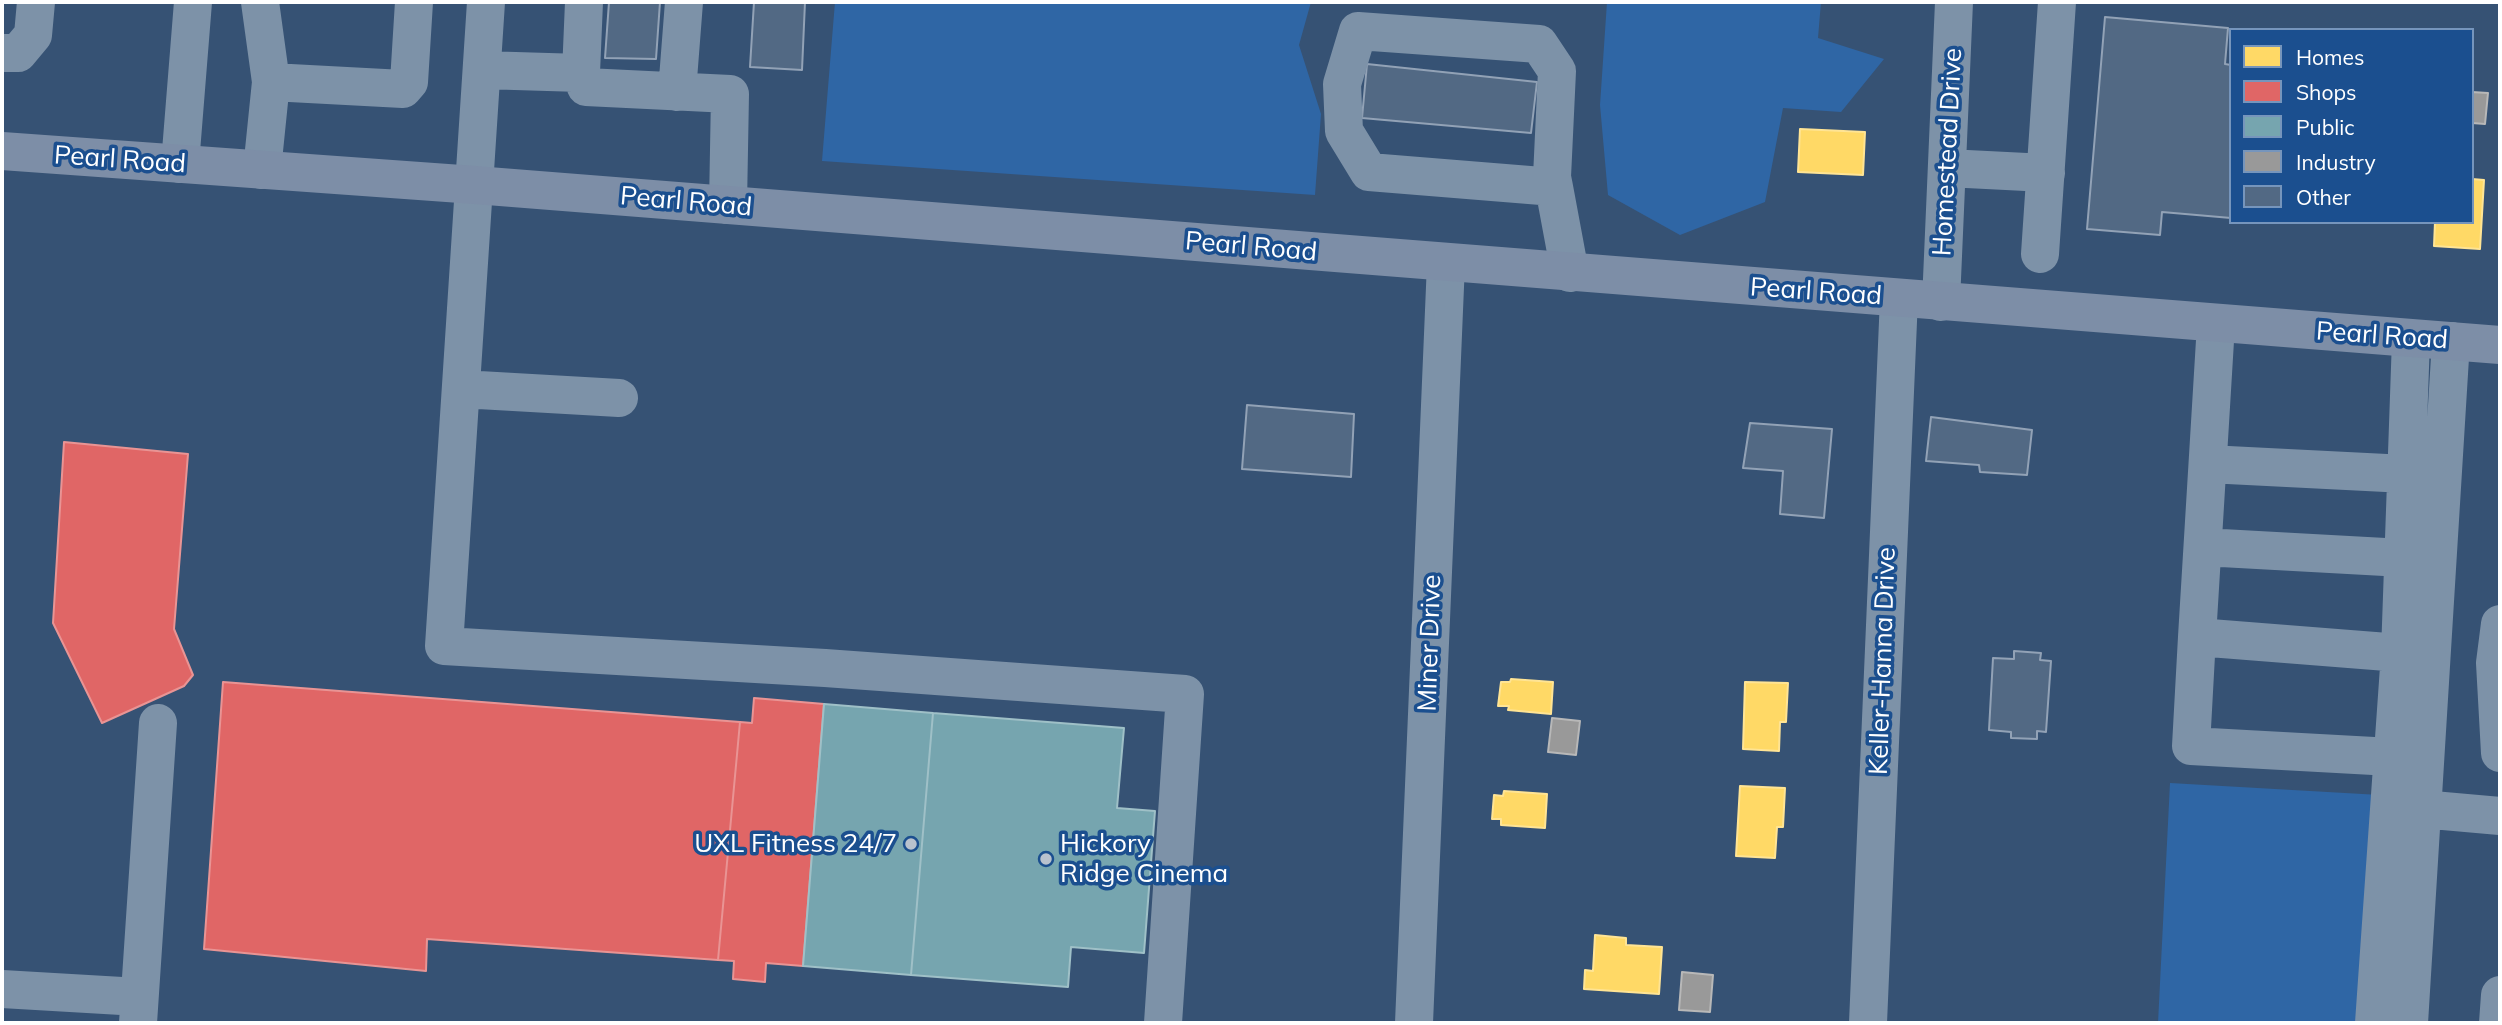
<!DOCTYPE html>
<style>
body{margin:0}
#map{position:relative;width:2502px;height:1025px;overflow:hidden;background:#365274;font-family:Mulish,sans-serif}
canvas{display:block}
.frame{position:absolute;inset:0;border:4px solid #fff;pointer-events:none}
.legend{position:absolute;left:2229px;top:28px;width:245px;height:196px;box-sizing:border-box;background:#1b4f8f;border:2px solid #7695bc;margin:0;padding:9px 12px;list-style:none;font-size:21px;color:#fff}
.legend li{display:flex;align-items:center;gap:14px;height:35px}
.legend b{width:35px;border:2px solid #7695bc}
</style>
<div id="map">
<canvas width="2502" height="1025"></canvas>
<div class="frame"></div>
<ul class="legend">
<li><b style="height:19px;background:#ffd966"></b>Homes</li>
<li><b style="height:19px;background:#e06666"></b>Shops</li>
<li><b style="height:19px;background:#76a5af"></b>Public</li>
<li><b style="height:19px;background:#999"></b>Industry</li>
<li><b style="height:19px;background:#526984"></b>Other</li>
</ul>
</div>
<script>
const ctx = document.querySelector('canvas').getContext('2d');
ctx.lineJoin = 'round';
function fill(path, color) {
  ctx.fillStyle = color;
  ctx.fill(path, 'evenodd');
}
function trace(path, color, width, dash) {
  ctx.strokeStyle = color;
  ctx.lineWidth = width;
  ctx.lineCap = dash ? 'butt' : 'round';
  ctx.setLineDash(dash || []);
  ctx.stroke(path);
}
function label(font, color, halo, rows, align = 'center') {
  ctx.font = font + ' Mulish,sans-serif';
  ctx.lineWidth = 7;
  ctx.setLineDash([]);
  ctx.textBaseline = 'middle';
  ctx.strokeStyle = halo;
  ctx.fillStyle = color;
  for (const [text, x, y, turn = 0] of rows) {
    ctx.save();
    ctx.translate(x, y);
    ctx.rotate((+turn || 0) * Math.PI / 180);
    ctx.textAlign = isNaN(turn) ? turn : align;
    if (halo) ctx.strokeText(text, 0, 0);
    ctx.fillText(text, 0, 0);
    ctx.restore();
  }
}
fill(new Path2D(`
 M835,2H1311L1299,45L1321,114L1315,195L822,161Z
 M1607,2H1821L1818,38L1884,59L1841,112L1783,108L1765,202L1680,235L1608,195L1600,105Z
 M2170,783L2380,795L2365,1023H2158Z`), '#2f66a5');
const homes = new Path2D(`
 M1800,129L1865,132L1863,175L1798,172Z
 M2472,179L2484,180L2480,249L2434,246L2435,222H2472Z
 M1511,679L1553,682L1551,714L1508,710L1509,706H1498L1501,682H1510Z
 M1745,682L1788,683L1786,722H1780L1779,751L1743,749Z
 M1740,786L1785,788L1783,827H1777L1775,858L1736,856Z
 M1504,791L1547,794L1545,828L1501,825V819H1492L1494,795L1503,796Z
 M1595,935L1626,938V945L1662,947L1659,994L1584,989L1585,970L1593,971Z`);
fill(homes, '#ffd966');
trace(homes, '#ffe494', 2);
const shops = new Path2D(`
 M64,442L188,454L174,629L193,675L184,686L102,723L53,623Z
 M223,682L740,722L718,960L427,939L426,971L204,949Z
 M754,698L824,704L803,966L766,963L765,982L733,979L734,961L718,960L740,722L752,723Z`);
fill(shops, '#e06666');
trace(shops, '#e99494', 2);
const public = new Path2D(`
 M824,704L933,713L911,975L803,966Z
 M933,713L1124,728L1117,808L1155,811L1144,953L1071,947L1068,987L911,975Z`);
fill(public, '#76a5af');
trace(public, '#9fc0c7', 2);
const industry = new Path2D(`
 M2472,92L2488,93L2485,124L2472,123Z
 M1552,718L1580,721L1576,755L1548,752Z
 M1682,972L1713,975L1710,1012L1679,1010Z`);
fill(industry, '#999');
trace(industry, '#b8b8b8', 2);
const building = new Path2D(`
 M609,2H660L656,59L605,58Z
 M754,2H805L802,70L750,67Z
 M2105,17L2228,28L2225,64L2231,65V218L2162,212L2160,235L2087,229Z
 M1367,64L1537,82L1531,133L1362,118Z
 M1247,405L1354,414L1351,477L1242,469Z
 M1931,417L2032,430L2027,475L1980,472L1979,465L1926,461Z
 M1750,423L1832,429L1824,518L1780,514L1783,471L1743,468Z
 M2014,651L2041,653L2040,660L2051,661L2046,732L2037,731V739L2011,738V732L1989,730L1993,658L2014,659Z`);
fill(building, '#526984');
trace(building, '#92a2b6', 2);
trace(new Path2D(`
 M260,2L271,82L262,170
 M486,2L444,646L825,668L1185,694L1163,1023
 M2,53H18L33,35L36,2
 M482,70L581,73L584,2
 M581,73L586,87L730,94L728,205
 M271,82L403,89L409,82L414,2
 M677,92L684,2
 M180,164L193,2
 M1947,168L2046,173
 M1554,187L1369,172L1344,131L1342,84L1358,31L1539,44L1557,71L1552,177L1554,187L1570,273
 M2040,254L2057,2
 M1941,302L1954,2
 M2216,324L2197,637L2400,653
 M461,389L619,398
 M2208,464L2406,474
 M2203,547L2403,558
 M2500,624L2495,663L2500,753
 M2197,637L2191,746L2392,757
 M2421,809L2500,816
 M2,989L139,997
 M138,1023L158,723
 M1414,1023L1446,263
 M1868,1023L1899,298
 M2374,1023L2400,653L2411,339
 M2409,1023L2451,341
 M2498,1023L2500,995`), '#7d92a8', 38);
trace(new Path2D(`
 M2,151L475,185L2500,345`), '#7d8ea7', 38);
for (const [x, y, r, color] of [
 [911,844,7,"#b9c2ce"],
 [1046,859,7,"#b9c2ce"]
]) {
  const dot = new Path2D();
  dot.arc(x, y, r, 0, 2 * Math.PI);
  ctx.fillStyle = color;
  ctx.fill(dot);
  trace(dot, '#1b4f8f', 2.5);
}
label('26px', '#fff', '#1b4f8f', [
 ["Homestead Drive",1948,152,-87],
 ["Pearl Road",120,160,4],
 ["Pearl Road",686,202,5],
 ["Pearl Road",1251,247,5],
 ["Pearl Road",1816,292,4],
 ["Pearl Road",2382,336,4],
 ["Miner Drive",1430,643,-88],
 ["Keller-Hanna Drive",1883,661,-88]
]);
label('26px', '#fff', '#1b4f8f', [
 ["UXL Fitness 24/7",897,844],
 ["Hickory",1060,844,"left"],
 ["Ridge Cinema",1060,874,"left"]
], 'right');
</script>
